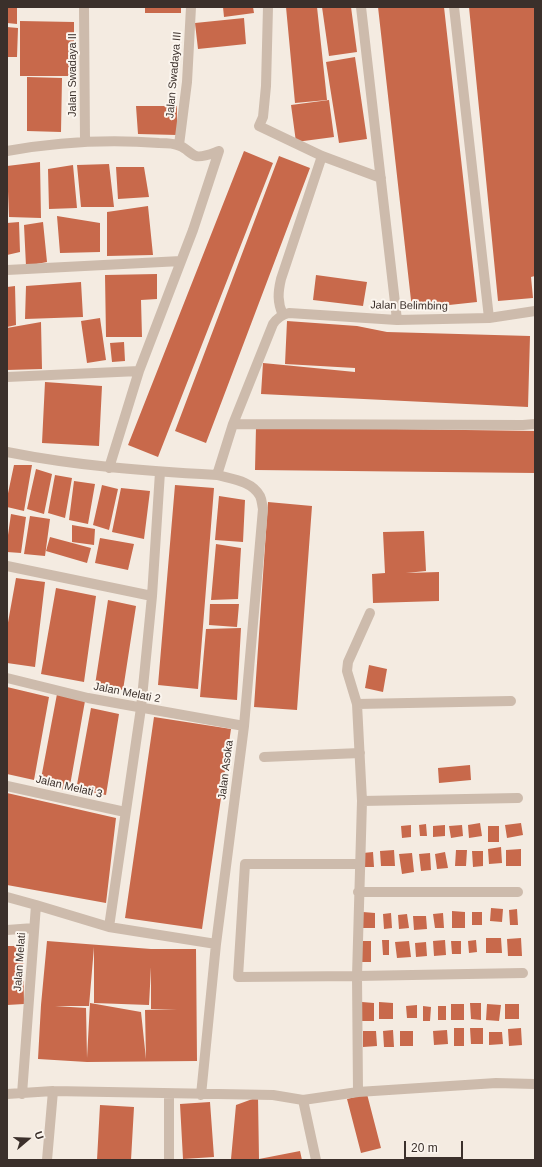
<!DOCTYPE html>
<style>
body{margin:0}
#map{position:relative;width:542px;height:1167px;overflow:hidden;background:#f4ebe1;font-family:Arial,sans-serif}
canvas{display:block}
.frame{position:absolute;inset:0;border:8px solid #3b302b;pointer-events:none}
.north{position:absolute;left:8px;top:1119px;width:40px;height:40px;-webkit-text-stroke:3px #fbf5ee;paint-order:stroke;rotate:71deg;font-size:11px;font-weight:700;line-height:16px;text-align:center;color:#3b302b}
.north::after{content:'';display:block;margin:auto;width:14px;height:18px;background:#3b302b;clip-path:polygon(50% 0,100% 100%,50% 72%,0 100%)}
.scale{position:absolute;left:404px;top:1141px;width:59px;height:18px;box-sizing:border-box;border:2px solid #3b302b;border-top:0;padding-left:5px;font-size:12px;line-height:14px;white-space:nowrap;color:#3b302b;-webkit-text-stroke:3px #fbf5ee;paint-order:stroke}
</style>
<div id="map">
<canvas width="542" height="1167"></canvas>
<div class="frame"></div>
<div class="north">U</div>
<div class="scale">20 m</div>
</div>
<script>
const ctx = document.querySelector('canvas').getContext('2d');
ctx.lineJoin = 'round';
function fill(path, color) {
  ctx.fillStyle = color;
  ctx.fill(path, 'evenodd');
}
function trace(path, color, width, dash) {
  ctx.strokeStyle = color;
  ctx.lineWidth = width;
  ctx.lineCap = dash ? 'butt' : 'round';
  ctx.setLineDash(dash || []);
  ctx.stroke(path);
}
function label(font, color, halo, rows, align = 'center') {
  ctx.font = font + ' Arial,sans-serif';
  ctx.lineWidth = 4;
  ctx.setLineDash([]);
  ctx.textBaseline = 'middle';
  ctx.strokeStyle = halo;
  ctx.fillStyle = color;
  for (const [text, x, y, turn = 0] of rows) {
    ctx.save();
    ctx.translate(x, y);
    ctx.rotate((+turn || 0) * Math.PI / 180);
    ctx.textAlign = isNaN(turn) ? turn : align;
    if (halo) ctx.strokeText(text, 0, 0);
    ctx.fillText(text, 0, 0);
    ctx.restore();
  }
}
fill(new Path2D(`
 M7,7L17,8V24L7,23Z
 M145,7H181V13H145Z
 M223,7H253L254,13L224,17Z
 M286,7H317L327,100L295,103Z
 M322,7H351L357,52L329,56Z
 M378,7H444L477,302L412,309Z
 M469,7H534L535,276L531,277L533,298L498,301Z
 M244,18L246,44L198,49L195,23Z
 M20,21L74,22V76H20Z
 M7,27L18,28L17,57H7Z
 M355,57L367,139L339,143L326,62Z
 M27,77L62,78L61,132L27,131Z
 M329,100L334,137L296,142L291,105Z
 M136,106H177V135L138,134Z
 M244,151L273,163L158,457L128,445Z
 M279,156L310,168L206,443L175,431Z
 M40,162L41,218L9,217L7,166Z
 M109,164L114,207H81L77,165Z
 M73,165L77,208L49,209L48,169Z
 M116,167H144L149,197L118,199Z
 M148,206L153,255L107,256V212Z
 M57,216L100,223V252L60,253Z
 M19,222L20,252L7,255V223Z
 M43,222L47,262L26,266L24,225Z
 M157,274V299L141,300L142,337H106L105,275Z
 M316,275L367,282L363,306L313,300Z
 M81,282L83,317L25,319L26,286Z
 M15,286L16,325L7,327V287Z
 M100,318L106,360L87,363L81,321Z
 M287,321L357,326L387,332L530,336L528,407L261,394L263,363L355,372V368L285,364Z
 M41,322L42,369L7,370V328Z
 M124,342L125,361L112,362L110,343Z
 M45,382L102,386L99,446L42,443Z
 M256,427L535,431V473L255,470Z
 M14,465H32L24,511L7,507V498Z
 M36,469L52,474L44,514L27,509Z
 M55,475L72,478L65,518L48,513Z
 M74,481L95,484L88,524L69,520Z
 M102,485L118,489L109,530L93,525Z
 M175,485L214,488L198,689L158,685Z
 M121,488L150,491L144,539L112,532Z
 M219,496L245,500L243,542L215,540Z
 M268,502L312,506L297,710L254,707Z
 M11,514L26,517L21,553L7,552V542Z
 M30,516L50,519L45,556L24,554Z
 M72,525L95,529L94,545L72,542Z
 M424,531L426,571L406,573L439,572V601L373,603L372,574L385,573L383,532Z
 M50,537L91,548L87,563L46,551Z
 M100,538L134,544L128,570L95,563Z
 M216,544L241,548L238,599L211,600Z
 M16,578L45,582L35,667L7,663V628Z
 M56,588L96,596L84,682L41,674Z
 M108,600L136,606L123,690L95,685Z
 M210,604H239L237,627L209,625Z
 M241,628L237,700L200,697L206,629Z
 M369,665L387,669L383,692L365,688Z
 M7,687L49,697L34,780L7,774Z
 M57,694L85,701L69,791L40,784Z
 M91,708L119,714L106,795L76,790Z
 M154,717L231,729L202,929L125,918Z
 M470,765L471,780L439,783L438,768Z
 M7,793L116,818L106,903L7,885Z
 M480,823L482,836L469,838L468,825Z
 M521,823L523,835L507,838L505,825Z
 M426,824L427,836H420L419,825Z
 M411,825V837L402,838L401,826Z
 M445,825V836L433,837V826Z
 M462,825L463,836L451,838L449,826Z
 M488,826H499V842H488Z
 M501,847L502,863L489,864L488,849Z
 M521,849V866H506V850Z
 M394,850L395,866H381L380,851Z
 M456,850H467L466,866H455Z
 M472,851H483V866L473,867Z
 M373,852L374,867H364L363,853Z
 M445,852L448,868L437,869L435,854Z
 M412,853L414,872L402,874L399,854Z
 M430,853L431,870L421,871L419,854Z
 M491,908L503,909L502,922L490,921Z
 M517,909L518,925H510L509,910Z
 M452,911L465,912V928H452Z
 M363,912L375,913V928H363Z
 M472,912H482V925H472Z
 M391,913L392,928L384,929L383,914Z
 M443,913L444,928H435L433,914Z
 M407,914L409,928L399,929L398,915Z
 M413,916H426L427,929L414,930Z
 M486,938H501L502,953H486Z
 M521,938L522,956H508L507,939Z
 M382,940H389V955H383Z
 M445,940L446,955L434,956L433,941Z
 M476,940L477,952L469,953L468,941Z
 M47,941L151,949H196L197,1061L87,1062L38,1059L41,1005ZM94,947V1003L149,1005L151,967V1009H177L145,1010L146,1059L141,1012L90,1003L87,1058L86,1008L55,1006H89Z
 M361,941H371V962H361Z
 M409,941L411,957L397,958L395,942Z
 M451,941H461V954H452Z
 M426,942L427,956L416,957L415,943Z
 M7,946H23L24,1004L7,1005Z
 M362,1002L374,1003V1021H362Z
 M379,1002L393,1003V1019H379Z
 M470,1003H481V1020L471,1019Z
 M451,1004H464V1020H451Z
 M487,1004L501,1005L499,1021L486,1020Z
 M505,1004H519V1019H505Z
 M417,1005V1018H407L406,1006Z
 M423,1006L431,1007L430,1021H423Z
 M438,1006H446V1020H438Z
 M454,1028H464V1046H454Z
 M470,1028H483V1044H471Z
 M521,1028L522,1045L509,1046L508,1029Z
 M393,1030L394,1047H384L383,1031Z
 M447,1030L448,1044L434,1045L433,1031Z
 M363,1031H376L377,1046L363,1047Z
 M400,1031H413V1046H400Z
 M489,1032H502L503,1044L489,1045Z
 M367,1094L381,1148L361,1153L347,1099Z
 M258,1097L259,1159L300,1151L302,1160L231,1159L236,1105Z
 M210,1102L214,1157L183,1159L180,1104Z
 M100,1105L134,1107L131,1160H97Z`), '#c8694b');
trace(new Path2D(`
 M84,7L85,142
 M268,7L266,86L263,117L259,126L322,156L381,178
 M361,7L397,320
 M454,7L489,318
 M179,145L187,82L191,7
 M7,151C57,142 108,139 159,143C165,143 174,143 180,146C186,148 190,154 196,156C202,158 213,153 219,151
 M7,270L181,261
 M283,315C277,302 278,292 281,279L322,156
 M7,377L139,371
 M233,424L523,425L535,424
 M7,452C77,466 146,471 217,475L233,424L273,324C277,318 281,315 289,313L397,320L489,318L535,311
 M109,468L139,371L193,230L219,151
 M7,566L152,596
 M7,678L88,698L244,726
 M357,704L347,671L348,662L370,613
 M264,757L360,753
 M7,786L125,812
 M362,801L518,798
 M360,864H245L238,977L357,976L523,973
 M358,892H518
 M7,897L36,905
 M109,927L216,944
 M7,930L34,928
 M358,1092L357,976L362,801L357,704L511,701
 M7,1094L53,1091L273,1095L303,1100L358,1092L496,1083L535,1084
 M22,1094L36,905L109,927L141,708L152,596L160,472
 M201,1095L216,944L244,726L263,509C262,505 262,500 260,496C252,481 232,479 217,475
 M303,1100L316,1160
 M47,1160L53,1091
 M169,1160V1094`), '#cdbbac', 10);
label('11px', '#3b302b', '#fbf5ee', [
 ["Jalan Swadaya II",73,75,-90],
 ["Jalan Swadaya III",174,75,-85],
 ["Jalan Belimbing",409,306,1],
 ["Jalan Melati 2",127,693,11],
 ["Jalan Asoka",226,770,-83],
 ["Jalan Melati 3",69,787,13],
 ["Jalan Melati",20,962,-86]
]);
</script>
